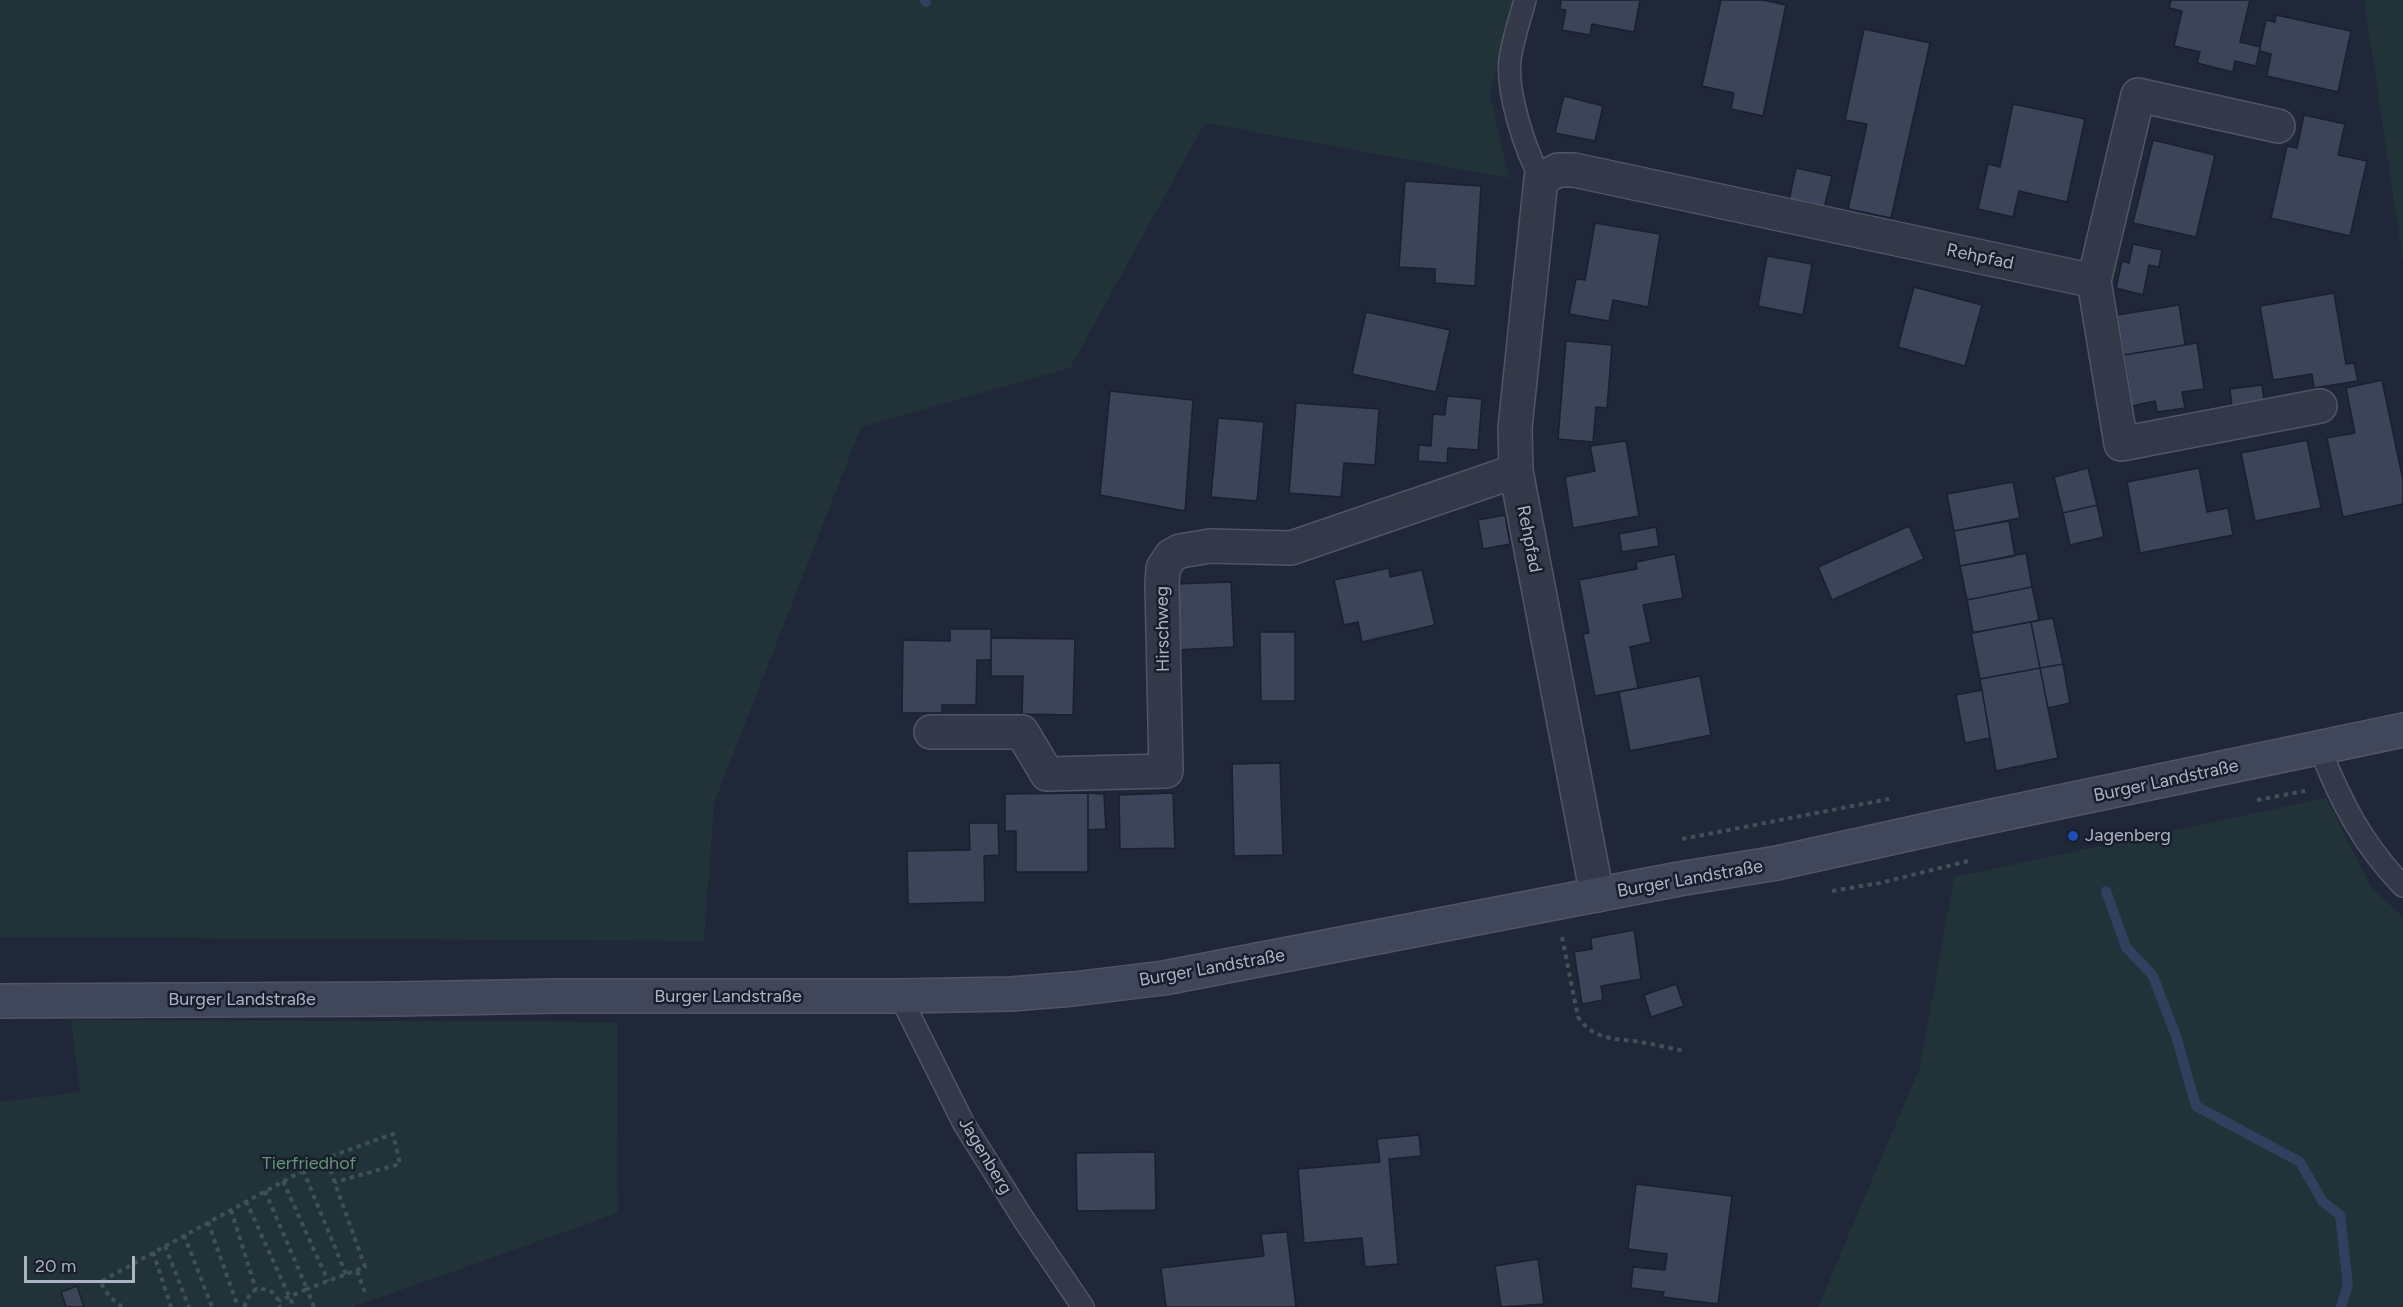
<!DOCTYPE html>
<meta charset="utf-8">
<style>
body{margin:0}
#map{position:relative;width:2403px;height:1307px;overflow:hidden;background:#1f2738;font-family:Figtree,sans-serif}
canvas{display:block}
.scale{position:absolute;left:24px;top:1256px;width:111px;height:27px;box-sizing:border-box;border:3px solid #adb3c5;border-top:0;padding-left:8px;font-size:18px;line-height:21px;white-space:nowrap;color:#adb3c5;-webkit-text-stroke:4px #191e2d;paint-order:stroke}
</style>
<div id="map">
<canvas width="2403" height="1307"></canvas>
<div class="scale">20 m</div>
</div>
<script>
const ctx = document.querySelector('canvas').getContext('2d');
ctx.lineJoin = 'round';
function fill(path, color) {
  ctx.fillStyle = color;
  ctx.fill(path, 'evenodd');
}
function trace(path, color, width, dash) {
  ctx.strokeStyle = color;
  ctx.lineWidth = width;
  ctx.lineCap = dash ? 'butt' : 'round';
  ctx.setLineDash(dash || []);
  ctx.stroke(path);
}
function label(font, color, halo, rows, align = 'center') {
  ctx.font = font + ' Figtree,sans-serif';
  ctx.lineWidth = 5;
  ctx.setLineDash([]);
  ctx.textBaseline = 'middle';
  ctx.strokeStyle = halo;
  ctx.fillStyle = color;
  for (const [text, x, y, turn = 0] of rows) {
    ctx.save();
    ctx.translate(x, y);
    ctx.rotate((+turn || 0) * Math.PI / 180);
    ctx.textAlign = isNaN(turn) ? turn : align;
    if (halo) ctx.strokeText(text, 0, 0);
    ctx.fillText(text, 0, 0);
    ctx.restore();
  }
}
fill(new Path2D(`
 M0,0H1512L1490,95L1509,178L1205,123L1070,368L861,427L714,803L704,941L0,937Z
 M2364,0H2403V261Z
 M2326,798L2371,887L2403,917V1307H1818L1920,1067L1954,877Z
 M71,1020L617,1022L618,1213L353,1307H0V1102L80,1092Z`), '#213339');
trace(new Path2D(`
 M925,0L926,2
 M2106,891L2126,947L2153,976L2176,1036L2196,1106L2300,1162L2323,1202L2340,1215L2348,1284L2341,1307`), '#324060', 10);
const building = new Path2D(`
 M1561,0H1640L1634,32L1592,24L1590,35L1562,30L1566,10L1560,9Z
 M1721,0H1763L1786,5L1763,116L1731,109L1734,93L1702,86Z
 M2171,0H2250L2240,42L2260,47L2256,66L2235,61L2233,72L2197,63L2200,52L2174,46L2182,11L2169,8Z
 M2276,15L2351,31L2338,92L2267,76L2271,54L2260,51V47L2266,20L2275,22Z
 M1864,29L1930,43L1891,218L1848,209L1867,124L1845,120Z
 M1564,96L1603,106L1595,141L1555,133Z
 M2013,104L2085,119L2067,202L2019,191L2013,217L1978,209L1988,164L2000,167Z
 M2304,115L2345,124L2338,155L2367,161L2350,236L2271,218L2287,146L2297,148Z
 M2153,140L2215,155L2196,237L2133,223Z
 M1796,168L1832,176L1824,208L1789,200Z
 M1405,181L1481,186L1475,286L1435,283V269L1399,267Z
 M1595,223L1660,234L1648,307L1613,300L1609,321L1569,314L1576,279L1585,280Z
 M2133,244L2162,250L2159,267L2149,265L2143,295L2116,288L2122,261L2129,263Z
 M1767,256L1812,264L1803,315L1758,306Z
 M1914,287L1982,305L1965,366L1898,347Z
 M2334,293L2346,364L2354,363L2358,381L2314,388L2312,374L2273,380L2260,306Z
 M2179,305L2185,345L2124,355L2117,315Z
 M1366,312L1450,330L1436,392L1352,374Z
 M1566,341L1612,345L1607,408L1596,407L1593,442L1558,439Z
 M2197,343L2204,389L2182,392L2185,408L2157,412L2155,401L2132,406L2124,355Z
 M2382,380L2403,480V504L2343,517L2327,438L2355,433L2346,388Z
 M2262,385L2264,401L2232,406L2230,389Z
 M1110,391L1193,400L1185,511L1100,495Z
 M1447,396L1482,399L1478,450L1448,448L1447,463L1418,461L1419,445L1431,446L1433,414L1445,415Z
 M1296,403L1379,409L1375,465L1344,463L1341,497L1289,493Z
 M1218,418L1264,422L1257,501L1211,497Z
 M2307,440L2321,508L2255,521L2241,453Z
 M1626,441L1639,516L1573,528L1565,477L1595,471L1590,446Z
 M2088,468L2097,505L2063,513L2054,477Z
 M2199,468L2207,512L2228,508L2233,535L2140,553L2127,482Z
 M2013,482L2020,518L1954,531L1947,494Z
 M2097,505L2104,537L2070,545L2063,513Z
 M1505,515L1510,544L1483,549L1478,520Z
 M2009,521L2015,556L1960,566L1954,531Z
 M1909,526L1924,559L1832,600L1818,567Z
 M1656,527L1659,546L1622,552L1619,534Z
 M2026,553L2032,587L1967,600L1960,566Z
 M1675,554L1683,598L1643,605L1651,642L1630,647L1638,688L1595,696L1583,634L1589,633L1579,580L1637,569L1636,562Z
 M1389,568L1390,577L1422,570L1435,625L1362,642L1358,622L1344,625L1334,580Z
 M1231,582L1234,647L1176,650L1174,584Z
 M2032,587L2039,620L1973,633L1967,600Z
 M2053,618L2063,664L2040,668L2031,622Z
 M2031,622L2040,668L1980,679L1971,633Z
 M950,629H991V660H977L976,705H942V713H902L903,640L950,641Z
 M1260,632H1295V701H1261Z
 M991,638L1075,639L1073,715L1022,714L1023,676H991Z
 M2063,664L2070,703L2048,708L2040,668Z
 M2040,668L2058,758L1996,771L1980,679Z
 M1700,676L1711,735L1630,751L1619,692Z
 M1982,690L1990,738L1965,743L1956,695Z
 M1280,763L1283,855L1234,856L1232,764Z
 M1088,793V872H1016V831H1005V794Z
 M1088,793L1104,794L1106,829L1088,830Z
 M1173,793L1175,848L1120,849L1119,795Z
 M969,823H998L999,855L984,856L985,902L908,904L907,851L970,850Z
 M1634,930L1641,979L1601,986L1603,1000L1582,1004L1574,952L1592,949L1591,938Z
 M1676,984L1684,1006L1651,1017L1644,995Z
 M1419,1135L1421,1156L1389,1159L1398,1264L1365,1267L1362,1238L1304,1243L1298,1169L1380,1162L1377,1139Z
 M1155,1152L1156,1210L1077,1211L1076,1153Z
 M1636,1184L1732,1196L1718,1304L1663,1297L1664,1292L1631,1288L1633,1267L1665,1270L1667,1254L1628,1249Z
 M1287,1232L1296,1307H1166L1161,1268L1264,1256L1261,1234Z
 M1538,1259L1544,1304L1501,1307L1495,1266Z
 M77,1286L84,1307H66L61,1292Z`);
fill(building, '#3b4458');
trace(building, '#1a202f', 1.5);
const service = new Path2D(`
 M1525,0C1520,19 1513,39 1510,59C1506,92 1525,150 1541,179
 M2320,749C2341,802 2363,845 2403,886
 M900,996L964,1124L1024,1220L1083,1307`);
const minor = new Path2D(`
 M2094,281L2121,444L2320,406
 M931,732H1022L1047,774L1166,771L1162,584L1163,568L1171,556L1180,551L1210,546L1291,548L1516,471
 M1597,895L1516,471L1515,428L1541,179L1558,170H1574L2094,281L2138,95L2278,126`);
const secondary = new Path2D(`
 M0,1001L395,999L558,996H900L1011,994L1073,989L1164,978L1679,879L1777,863L1954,824L2403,730`);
trace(service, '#505666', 24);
trace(minor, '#505666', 36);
trace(secondary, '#505666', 36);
trace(new Path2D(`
 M2257,800L2305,791
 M1682,839L1889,799
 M1832,891L1880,883L1968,861
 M1562,937L1578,1017C1591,1037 1611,1039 1633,1041C1650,1043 1668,1048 1685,1051
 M303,1170L346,1274
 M283,1181L328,1281
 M265,1191L307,1289L279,1301
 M246,1201L294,1307
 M231,1210L256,1290
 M208,1222L238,1307
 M184,1235L212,1307
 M165,1246L189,1307
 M153,1252L171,1307
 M357,1271L365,1293
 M122,1307L110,1297L100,1282L326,1158L393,1134L400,1164L335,1182
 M244,1307L251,1292C265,1285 278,1291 280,1307
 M314,1307L307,1289L365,1267L326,1158`), '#3f5056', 4, [4.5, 4.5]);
trace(service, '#333948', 21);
trace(minor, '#333948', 33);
trace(secondary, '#41475b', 33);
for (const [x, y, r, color] of [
 [2073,836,6,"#1a4fb4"]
]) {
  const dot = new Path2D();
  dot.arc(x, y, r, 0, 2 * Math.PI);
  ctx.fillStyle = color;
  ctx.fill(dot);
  trace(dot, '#191e2d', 2);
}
label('18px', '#adb3c5', '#191e2d', [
 ["Rehpfad",1980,257,12],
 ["Rehpfad",1529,539,79],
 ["Hirschweg",1163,629,-91],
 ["Burger Landstraße",2166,781,-12],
 ["Burger Landstraße",1690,879,-10],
 ["Burger Landstraße",1212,968,-10],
 ["Burger Landstraße",728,997],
 ["Burger Landstraße",242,1000],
 ["Jagenberg",985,1156,59]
]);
label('18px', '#adb3c5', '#191e2d', [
 ["Jagenberg",2085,836]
], 'left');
label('18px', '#649676', '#191e2d', [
 ["Tierfriedhof",309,1164]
]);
</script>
